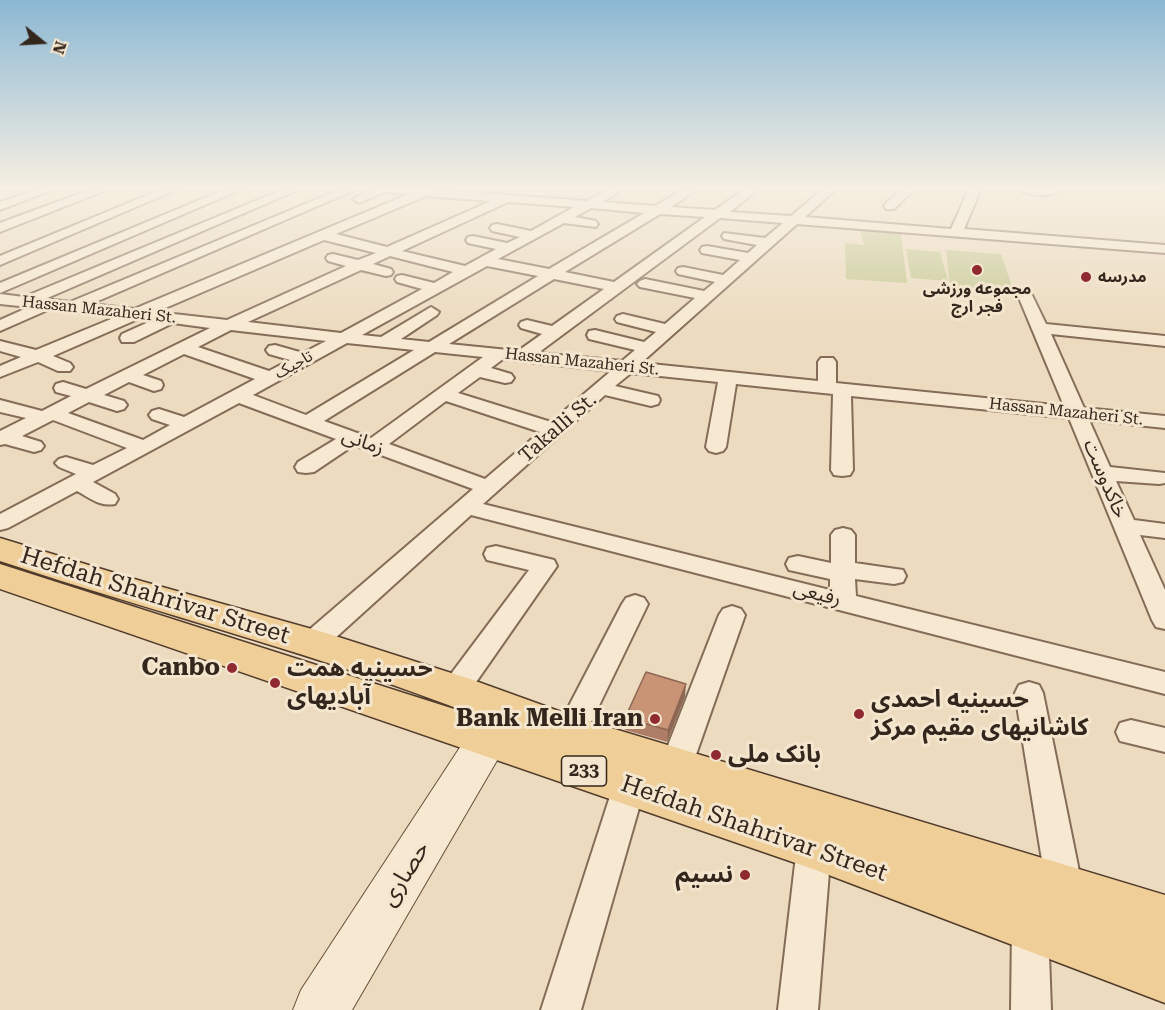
<!DOCTYPE html>
<meta charset="utf-8">
<style>
body{margin:0}
#map{position:relative;width:1165px;height:1010px;overflow:hidden;background:#ecdbbf;font-family:"Roboto Serif",serif}
canvas{display:block}
.north{position:absolute;left:12px;top:12px;width:60px;height:60px;-webkit-text-stroke:4px #f4e6ce;paint-order:stroke;rotate:108deg;font-size:16px;font-weight:700;line-height:24px;text-align:center;color:#33261c}
.north::after{content:'';display:block;margin:auto;width:21px;height:27px;background:#33261c;clip-path:polygon(50% 0,100% 100%,50% 72%,0 100%)}
</style>
<div id="map">
<canvas width="1165" height="1010"></canvas>
<div class="north">N</div>
</div>
<script>
const ctx = document.querySelector('canvas').getContext('2d');
ctx.lineJoin = 'round';
function fill(path, color) {
  ctx.fillStyle = color;
  ctx.fill(path, 'evenodd');
}
function trace(path, color, width, dash) {
  ctx.strokeStyle = color;
  ctx.lineWidth = width;
  ctx.lineCap = dash ? 'butt' : 'round';
  ctx.setLineDash(dash || []);
  ctx.stroke(path);
}
function label(font, color, halo, rows, align = 'center') {
  ctx.font = font + ' "Roboto Serif","Noto Sans Arabic",serif';
  ctx.lineWidth = 6;
  ctx.setLineDash([]);
  ctx.textBaseline = 'middle';
  ctx.strokeStyle = halo;
  ctx.fillStyle = color;
  for (const [text, x, y, turn = 0] of rows) {
    ctx.save();
    ctx.translate(x, y);
    ctx.rotate((+turn || 0) * Math.PI / 180);
    ctx.textAlign = isNaN(turn) ? turn : align;
    if (halo) ctx.strokeText(text, 0, 0);
    ctx.fillText(text, 0, 0);
    ctx.restore();
  }
}
fill(new Path2D(`
 M860,230L901,234L907,283L846,279L845,243L864,245Z
 M906,249L940,252L948,281L911,278Z
 M946,250L1001,254L1014,292L950,286Z`), '#c6c993');
const street = new Path2D(`
 M38,189H55L0,210V202Z
 M92,189H109L0,232V223Z
 M162,189H178L0,265V256Z
 M226,189H242L0,293V283Z
 M284,189H300L45,299L70,302L341,189H357L91,304L134,309L409,194L385,192L359,203L353,199L372,189H433L587,201L608,189H623L603,202L655,206L684,189H698L671,207L715,210L745,189H759L730,212L791,216L823,189H836L805,217L951,229L969,189H981L964,229L1165,245V253L797,224L641,363L818,381V362L821,358H833L836,362V383L1064,406L1019,298L1022,295H1032L1046,324L1165,336V346L1051,334L1084,408L1165,416V428L1089,420L1110,467L1165,473V483L1159,484L1116,481L1134,520L1165,524V538L1140,535L1165,590V629L1156,627L1152,620L1069,418L851,396L853,470L850,475L842,476L834,475L831,470L833,394L736,384L726,447L723,451L716,453L709,451L706,447L718,382L631,373L615,386L658,396L660,400L658,404L651,406L605,395L483,504L830,590V579L789,570L786,564L789,558L798,556L831,563V535L835,530L843,528L851,530L855,535V563L903,570L906,576L903,582L894,584L855,579L856,596L1165,672V694L471,515L322,650L312,653L302,650L298,643L302,636L473,489L354,445L314,472L306,473L298,472L295,467L298,462L336,439L239,403L93,482L115,494L118,499L115,504C100,507 90,498 77,491L8,528L0,530V514L76,474L59,467L55,463L59,459L66,457L93,465L127,448L53,420L22,436L41,442L44,446L41,450L34,452L5,444L0,445V431L26,418L0,412V400L42,411L71,396L56,392L54,388L56,384L63,382L86,389L210,328L173,323L134,342H122L120,338L122,334L151,321L138,319L53,356L70,363L73,367L70,371H58L38,362L0,377V366L21,357L0,351V341L36,350L116,317L50,309L0,331V320L29,307L0,304V294L24,297ZM426,196L491,201L387,247L336,234ZM508,202L574,207L531,231L497,224L492,225L490,228L492,231L520,237L507,243L473,236L468,237L466,240L468,243L496,249L465,266L402,251ZM591,208L644,213L549,269L498,259L564,223L596,227L598,224L596,221L575,217ZM660,214L705,217L614,282L565,272ZM720,218L783,223L765,238L724,233L722,236L724,239L757,245L748,253L707,246L702,247L700,250L702,253L740,260L723,275L683,267L678,268L676,271L678,274L715,282L704,291L645,279L640,281L637,284L640,287L695,298L665,324L623,314L617,316L615,319L617,322L656,332L644,342L595,330L589,331L587,335L589,339L635,350L622,361L538,353ZM324,240L376,253L358,260L333,254L328,255L326,258L328,261L346,266L227,320L156,312ZM390,256L453,272L434,283L402,275L397,276L395,279L397,282L422,289L341,333L248,322L361,270L386,276L391,275L393,272L391,269L373,264ZM487,266L538,276L429,342L401,339L437,315L439,312L431,307L381,337L362,335ZM554,279L604,289L552,326L527,320L521,322L519,325L521,328L542,334L518,351L449,344ZM231,330L326,341L303,353L275,345L269,346L266,350L269,354L290,360L269,371L198,347ZM347,343L414,350L306,415L253,395ZM435,352L483,357L371,438L324,421ZM184,354L255,379L184,417L159,409L152,411L149,415L152,419L170,425L143,440L68,413L89,402L117,411L124,409L127,405L124,401L104,395L129,382L154,391L161,389L163,385L161,381L143,375ZM503,359L611,371L551,422L458,393L480,377L505,383L511,382L514,378L511,374L491,368ZM446,401L540,432L485,479L389,444Z
 M902,189H915L894,209H886L884,206L886,203Z
 M1018,189H1056V192C1048,198 1026,195 1018,189Z
 M496,546L554,560L557,566L465,698L455,701L445,698L441,690L445,682L529,570L487,560L484,554L487,548Z
 M635,595L644,598L648,604L581,743L570,746L559,743L555,734L559,725L622,604L626,598Z
 M732,606L741,609L745,615L692,766L687,775L676,779L665,775L660,766L719,615L723,609Z
 M1029,682L1039,685L1043,693L1083,891L1078,903L1065,908L1052,903L1047,891L1015,693L1019,685Z
 M1131,720L1165,728V752L1120,741L1116,732L1120,723Z
 M629,773L640,777L645,787L581,1010H541L613,787L618,777Z
 M814,832L826,836L831,847L818,1010H778L797,847L802,836Z
 M1030,909L1043,914L1048,927L1051,1010H1011L1012,927L1017,914Z`);
const secondary = new Path2D(`
 M489,721L504,726L510,738L352,1010H293L301,990L474,726Z`);
const primary = new Path2D(`
 M0,538L141,581L326,633L470,679L578,718L1165,895V1003L813,869L0,589V564L479,717C323,655 159,614 0,561Z`);
trace(street, '#846c58', 4);
trace(secondary, '#654e3b', 2);
trace(primary, '#513b2c', 3);
fill(street, '#f7e9d1');
fill(secondary, '#f7e9d1');
fill(primary, '#efce97');
fill(new Path2D(`
 M685,696L667,742L625,730V718Z`), '#ad7e65');
fill(new Path2D(`
 M686,684L685,696L667,742L668,730Z`), '#8d6753');
const building = new Path2D(`
 M646,672L686,684L668,730L625,718Z`);
fill(building, '#c99376');
trace(building, '#8d6753', 1.5);
const sky = ctx.createLinearGradient(0, 0, 0, 330);
sky.addColorStop(0, '#8cb8d3');
sky.addColorStop(0.57, '#f6efe2');
sky.addColorStop(1, '#f6efe200');
ctx.fillStyle = sky;
ctx.fillRect(0, 0, 1165, 330);
for (const [x, y, r, color] of [
 [977,270,6,"#902a31"],
 [1086,277,6,"#902a31"],
 [232,668,6,"#902a31"],
 [275,683,6,"#902a31"],
 [859,714,6,"#902a31"],
 [655,719,6,"#902a31"],
 [716,755,6,"#902a31"],
 [745,875,6,"#902a31"]
]) {
  const dot = new Path2D();
  dot.arc(x, y, r, 0, 2 * Math.PI);
  ctx.fillStyle = color;
  ctx.fill(dot);
  trace(dot, '#f4e6ce', 2);
}
label('bold 16px', '#33261c', '#f4e6ce', [
 ["مدرسه",1098,277],
 ["مجموعه ورزشی",977,289,"center"],
 ["فجر ارج",977,307,"center"]
], 'left');
label('16px', '#33261c', '#f4e6ce', [
 ["Hassan Mazaheri St.",99,310,6],
 ["Hassan Mazaheri St.",582,362,6],
 ["تاجیک",294,365,-29],
 ["Hassan Mazaheri St.",1066,412,6]
]);
for (const [x, y, w] of [
 [584,771,45]
]) {
  const box = new Path2D();
  box.roundRect(x - w / 2, y - 15, w, 30, 4.5);
  ctx.fillStyle = '#f4e6ce';
  ctx.fill(box);
  trace(box, '#33261c', 1.5);
}
label('bold 18px', '#33261c', null, [
 ["233",584,771]
]);
label('20px', '#33261c', '#f4e6ce', [
 ["Takalli St.",558,428,-41],
 ["زمانی",363,442,20],
 ["خاکدوست",1105,479,67],
 ["رفیعی",817,594,14]
]);
label('24px', '#33261c', '#f4e6ce', [
 ["Hefdah Shahrivar Street",155,596,17],
 ["Hefdah Shahrivar Street",754,829,19],
 ["حصاری",405,874,-58]
]);
label('bold 24px', '#33261c', '#f4e6ce', [
 ["Canbo",220,668],
 ["حسینیه همت",287,669,"left"],
 ["آبادیهای",287,697,"left"],
 ["حسینیه احمدی",871,700,"left"],
 ["کاشانیهای مقیم مرکز",871,728,"left"],
 ["Bank Melli Iran",643,719],
 ["بانک ملی",728,755,"left"],
 ["نسیم",733,875]
], 'right');
</script>
